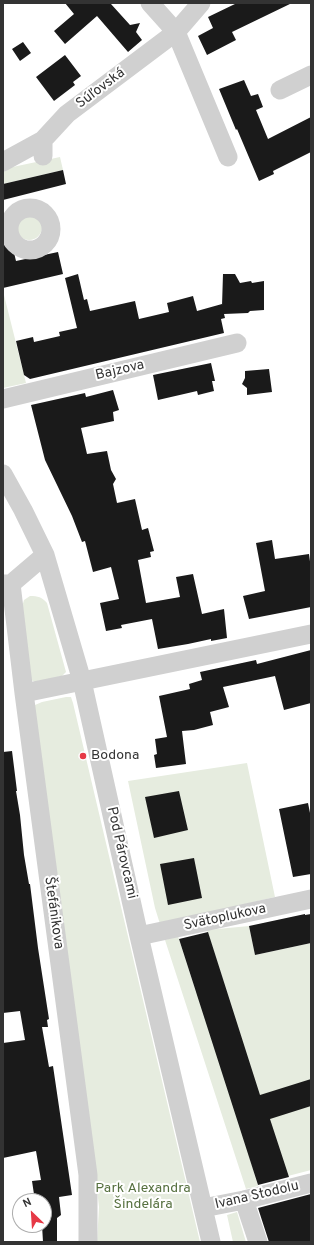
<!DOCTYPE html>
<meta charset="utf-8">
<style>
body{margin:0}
#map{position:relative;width:314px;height:1245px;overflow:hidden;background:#fff;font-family:Overpass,sans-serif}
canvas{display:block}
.frame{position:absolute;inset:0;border:4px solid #333;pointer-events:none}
.north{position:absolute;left:12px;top:1193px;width:40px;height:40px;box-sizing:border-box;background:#fff;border:1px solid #adadad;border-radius:50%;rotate:335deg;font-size:11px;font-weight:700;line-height:16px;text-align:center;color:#333}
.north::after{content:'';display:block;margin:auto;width:14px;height:18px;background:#e63946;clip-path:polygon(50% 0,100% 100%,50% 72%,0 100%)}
</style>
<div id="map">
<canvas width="314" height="1245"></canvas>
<div class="frame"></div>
<div class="north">N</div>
</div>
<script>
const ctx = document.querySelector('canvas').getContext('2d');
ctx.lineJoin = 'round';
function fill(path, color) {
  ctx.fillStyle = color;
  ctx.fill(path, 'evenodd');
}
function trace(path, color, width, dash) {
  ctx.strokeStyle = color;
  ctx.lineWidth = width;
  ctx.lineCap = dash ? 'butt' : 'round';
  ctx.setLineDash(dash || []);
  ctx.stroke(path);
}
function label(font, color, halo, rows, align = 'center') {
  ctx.font = font + ' Overpass,sans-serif';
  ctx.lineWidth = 4;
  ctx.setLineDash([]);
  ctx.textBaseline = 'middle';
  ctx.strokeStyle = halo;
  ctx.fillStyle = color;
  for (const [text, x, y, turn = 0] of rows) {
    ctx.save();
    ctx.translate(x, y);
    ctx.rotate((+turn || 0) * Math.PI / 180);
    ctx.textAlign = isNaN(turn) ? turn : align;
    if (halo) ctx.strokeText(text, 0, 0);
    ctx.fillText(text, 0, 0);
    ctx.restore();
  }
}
fill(new Path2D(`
 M60,157L63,170L3,184V169Z
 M16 227a13 13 0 1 1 26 0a13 13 0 1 1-26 0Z
 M3,291L26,383L3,388Z
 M30,596C38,596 42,597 47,603L66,672L62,676L35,682L31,680L21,610L24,600Z
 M66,697H71L73,703L200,1242H97L99,1207L97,1189L34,712L35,705L42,702Z
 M247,763L275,897L160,924L155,908L128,781Z
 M249,926L255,955L311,943V1170L288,1176L248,1152L258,1186L246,1189L165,940L178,936L196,992L224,983L207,930Z
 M237,1212L246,1242H233L227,1215Z`), '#e6ecdf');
fill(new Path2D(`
 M65,3H112L111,4L130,25L140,23L136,32L142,40L128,52L97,16L65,44L54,31L74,14Z
 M237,3H292L232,32L236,40L207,55L198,36L213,28L208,17Z
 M23,42L31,53L20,61L12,49Z
 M65,55L81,76L73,82L75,85L54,101L36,77Z
 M244,80L251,96L258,94L263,107L256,110L268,139L311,117V152L273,171L274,174L259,181L237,129L236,130L219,89Z
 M63,170L66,184L3,200V184Z
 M3,228H8L16,261L58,252L63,274L3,288Z
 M78,274L84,300L87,299L90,311L135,301L139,319L169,312L167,303L193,296L197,311L222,304V306L223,274H235L240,283L251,281L252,283L264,281V310L250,311L248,313L224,314L225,318L221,319L224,333L30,379L24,375L16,341L33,337L34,342L60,336L59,332L77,328L65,278Z
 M211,363L215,381H212L214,391L198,395L197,391L158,400L153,375Z
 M269,369L272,392L247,395V388L242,384L245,378V371Z
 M113,390L119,410L113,412L114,421L81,428L87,454L107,451L111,470L116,479L113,484L117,503L135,499L142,530L148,528L154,551L150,552L151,557L138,560L146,603L180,597L176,577L193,574L202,614L224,609L227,638L211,641V639L188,644L158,649L152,619L121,625L122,628L106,631L100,603L119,599L111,567L93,572L85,541L82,542L72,516L45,460L31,405L85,393L86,397Z
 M272,540L275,559L309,554L311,569V607L249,619L243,596L265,591L256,543Z
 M311,650V703L284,710L275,676L223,687L229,707L210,712L213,725L194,730L182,731L186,764L156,768L154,755L157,754L155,739L167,737L159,696L190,689L189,684L202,680L200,672L256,660L257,664Z
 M12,751L17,791H16L20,815L24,855L29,884H30L38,948L49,1019L47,1020L48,1027H42L49,1067L53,1066L72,1195L59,1197L61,1215L57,1218V1242H43L42,1225H44V1201H35L32,1181L41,1180L36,1151L3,1158V1043L25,1040L20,1011L3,1013V752Z
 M179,791L188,830L154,838L145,797Z
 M308,803L311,818V874L293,877L279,809Z
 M194,858L202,898L168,905L160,864Z
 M305,914V915L311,914V943L255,955L249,926Z
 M208,932L260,1095L311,1079V1106L270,1119L289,1177L258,1185L179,939Z
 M311,1194V1242H269L258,1208Z`), '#1a1a1a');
trace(new Path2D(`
 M150,3L176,32L228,157
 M280,90L311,75
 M43,156V140L67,114L176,32L201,3
 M3,162L43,140
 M9 229a21 21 0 1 1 42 0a21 21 0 1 1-42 0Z
 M3,399L237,343
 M3,474L23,510L45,555L82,681L139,936L211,1242
 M3,584H11L45,555
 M11,584L24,693L88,1175V1242
 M24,693L311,634
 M139,936L311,899
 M244,1200L258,1242
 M203,1208L244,1200L311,1183`), '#d0d0d0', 19);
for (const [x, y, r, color] of [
 [83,756,4,"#e63946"]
]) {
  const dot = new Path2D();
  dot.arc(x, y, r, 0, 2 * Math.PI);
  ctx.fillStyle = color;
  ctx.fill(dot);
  trace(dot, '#fff', 1.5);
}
label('14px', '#333', '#fff', [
 ["Súľovská",101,89,-37],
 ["Bajzova",120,371,-13],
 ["Pod Párovcami",121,853,77],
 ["Štefánikova",53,913,82],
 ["Svätoplukova",225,918,-12],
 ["Ivana Stodolu",257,1196,-13]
]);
label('14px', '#333', '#fff', [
 ["Bodona",91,756]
], 'left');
label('14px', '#56703f', '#fff', [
 ["Park Alexandra",143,1189],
 ["Šindelára",143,1205]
]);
</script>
